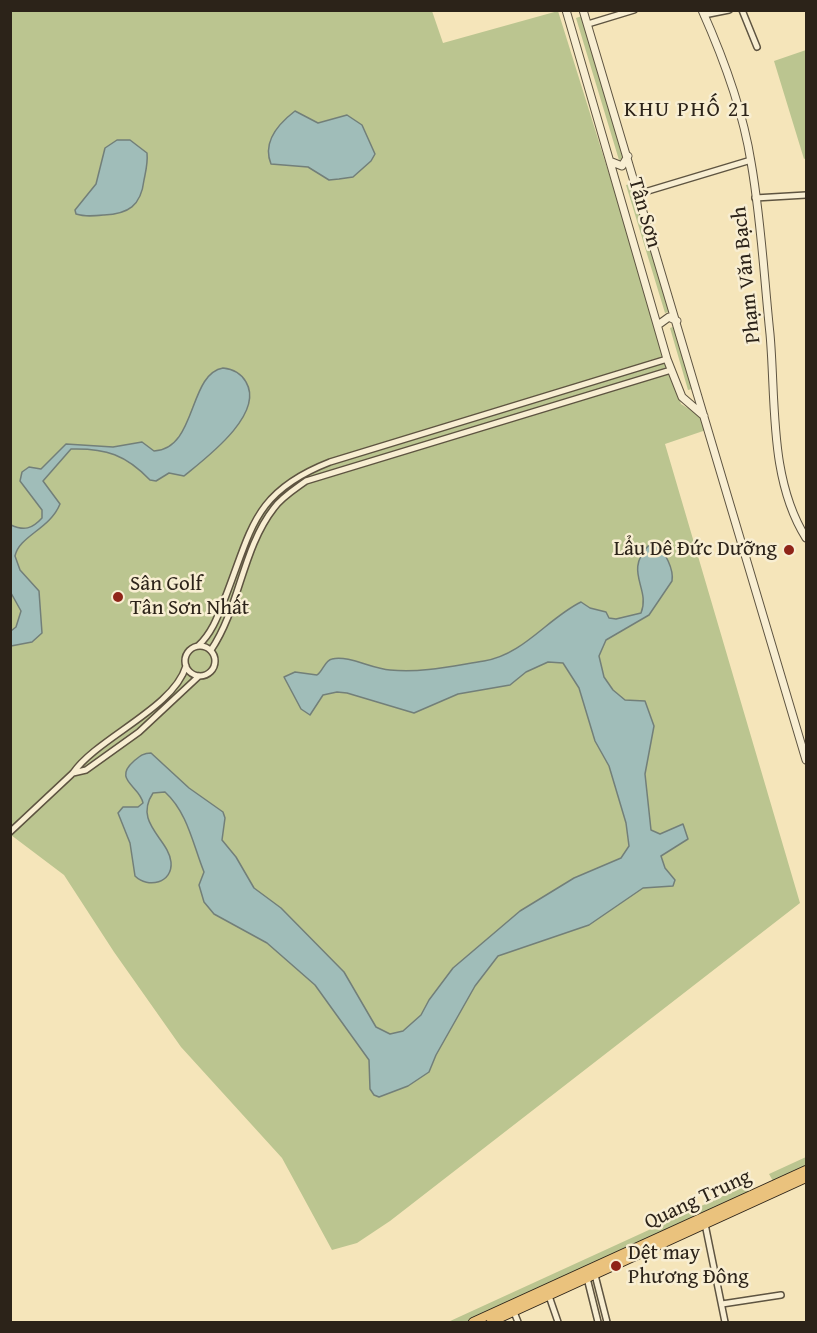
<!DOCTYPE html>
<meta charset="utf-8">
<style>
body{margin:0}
#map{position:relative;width:817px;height:1333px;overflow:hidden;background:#f5e5ba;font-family:"Gentium Book Plus",serif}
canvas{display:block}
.frame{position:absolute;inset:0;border:12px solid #2c2319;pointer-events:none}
</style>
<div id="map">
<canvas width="817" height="1333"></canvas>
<div class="frame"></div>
</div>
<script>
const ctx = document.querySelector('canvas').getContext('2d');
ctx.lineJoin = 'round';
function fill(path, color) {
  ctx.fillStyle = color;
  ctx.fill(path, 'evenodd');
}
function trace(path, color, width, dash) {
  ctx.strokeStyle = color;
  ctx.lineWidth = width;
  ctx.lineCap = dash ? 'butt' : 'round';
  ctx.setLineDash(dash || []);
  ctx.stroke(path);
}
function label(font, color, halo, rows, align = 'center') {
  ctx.font = font + ' "Gentium Book Plus",serif';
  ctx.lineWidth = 5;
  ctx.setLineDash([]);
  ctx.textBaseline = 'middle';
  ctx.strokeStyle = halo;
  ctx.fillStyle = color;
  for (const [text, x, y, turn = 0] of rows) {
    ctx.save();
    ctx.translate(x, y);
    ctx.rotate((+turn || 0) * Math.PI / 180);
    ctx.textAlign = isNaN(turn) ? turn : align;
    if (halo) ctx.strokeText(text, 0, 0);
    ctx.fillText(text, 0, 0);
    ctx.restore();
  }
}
fill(new Path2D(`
 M11,11H432L443,43L558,11L681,404L707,420L709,429L665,444L800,903L390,1221L357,1243L332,1250L282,1158L181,1047L114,952L64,875L11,835Z
 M585,15L629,156L619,160L576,18Z
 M806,50V158L804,159L774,61Z
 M637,182L674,310L665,313L626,185Z
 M678,325L696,388L688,390L670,328Z
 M806,1157V1166L773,1181L769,1174Z
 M747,1185L750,1192L466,1322H448Z`), '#bbc590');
const water = new Path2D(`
 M295,111L318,123L347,115L362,125L375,154L371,161L353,177L339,179L329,180L308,167L271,164C262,142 278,124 295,111Z
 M117,140H130L147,153C148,163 146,170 144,180C141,206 128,214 104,215C94,216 85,217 76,214L75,210L96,184L105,148Z
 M223,368C233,369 241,373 246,382C265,414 206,458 184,476L169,473L156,481L150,480C126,455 106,448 71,449L43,481L60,504C50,529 19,536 15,556L20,570L39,591L42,633L32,642L11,646V631L16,627L21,611L11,593V525C24,531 32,529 42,518V510L20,481L22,472L29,467L41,469L66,444L113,447L142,442L154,451C197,449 188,374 223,368Z
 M656,544C665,552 674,569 672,581L649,615L606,640L599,656L604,677L613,690L625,700L645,701L654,726L645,774L651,830L660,834L683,824L688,839L661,856L665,868L675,880L673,886L643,888L589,925L498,956L475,986L436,1055L429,1072L408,1086L379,1097L374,1095L370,1089L369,1060L315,985L267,943L214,914L204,902L199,885L204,872C193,845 188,813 165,792L153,793C133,823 169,839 171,862C173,883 148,889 135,876L130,843L118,813L123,807H138L143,803C140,786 112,780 134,761C140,756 143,753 151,753L189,788L223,812L225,818L222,840L236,857L254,888L281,908L344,972L376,1027L390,1034L403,1031L421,1015L429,1000L453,968L520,911L574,878L621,858L629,846L626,823L609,766L595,741L579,688L563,663L548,662L526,672L510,685L458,694L414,713L347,693L337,692L323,695L310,715L301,709L284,677L295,672L317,675C323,671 325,660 332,659C349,655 372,669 390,670C423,673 452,666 484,661C523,655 548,618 581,602L590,608L606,612L609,618L616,619L641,613C651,588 623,572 649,545Z`);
fill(water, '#a0bdb9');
trace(water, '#727f79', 1.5);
const minor = new Path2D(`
 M742,10L757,47
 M704,15L729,10
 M588,24L634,10
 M638,194L751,160
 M755,198L806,195
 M185 661a15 15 0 1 1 30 0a15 15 0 1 1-30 0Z
 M198,646C212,633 218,616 225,598C252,529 253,492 330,462L667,359
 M211,650C240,607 242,549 274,508C282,497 295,489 306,481L671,370
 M73,773L86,770L139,732L199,676
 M10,832L73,773C97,738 174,708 186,666
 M705,1224L725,1322
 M595,1275L607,1322
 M587,1278L598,1322
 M549,1296L558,1322
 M722,1304L781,1295
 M514,1312L518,1322`);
const tertiary = new Path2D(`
 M566,10L667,359L682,397L704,416
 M583,10L806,760
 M702,10C723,57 743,111 751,162C761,218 764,277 770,334C776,401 769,479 806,538
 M612,162L622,166L628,156
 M658,325L669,317L677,321`);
const primary = new Path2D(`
 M473,1322L806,1170
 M491,1322L806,1178`);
trace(minor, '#5e5441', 8);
trace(tertiary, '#5e5441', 9);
trace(primary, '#2c2319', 10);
trace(minor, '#f8eed2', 5);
trace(tertiary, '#f8eed2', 7);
trace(primary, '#eac27d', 8);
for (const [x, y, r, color] of [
 [789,550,6,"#8f2418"],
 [118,597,6,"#8f2418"],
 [616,1266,6,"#8f2418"]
]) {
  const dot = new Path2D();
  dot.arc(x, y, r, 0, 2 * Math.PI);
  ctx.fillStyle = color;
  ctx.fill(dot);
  trace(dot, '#f8eed2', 2);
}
label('21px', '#2c2319', '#f8eed2', [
 ["Tân Sơn",644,213,74],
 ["Phạm Văn Bạch",747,275,-96],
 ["Quang Trung",698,1200,-25]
]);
label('21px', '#2c2319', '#f8eed2', [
 ["Lẩu Dê Đức Dưỡng",777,550,"right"],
 ["Sân Golf",130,585],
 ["Tân Sơn Nhất",130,609],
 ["Dệt may",628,1254],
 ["Phương Đông",628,1278]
], 'left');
ctx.letterSpacing = '1.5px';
label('22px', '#2c2319', '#f8eed2', [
 ["KHU PHỐ 21",688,110]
]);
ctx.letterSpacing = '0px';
</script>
